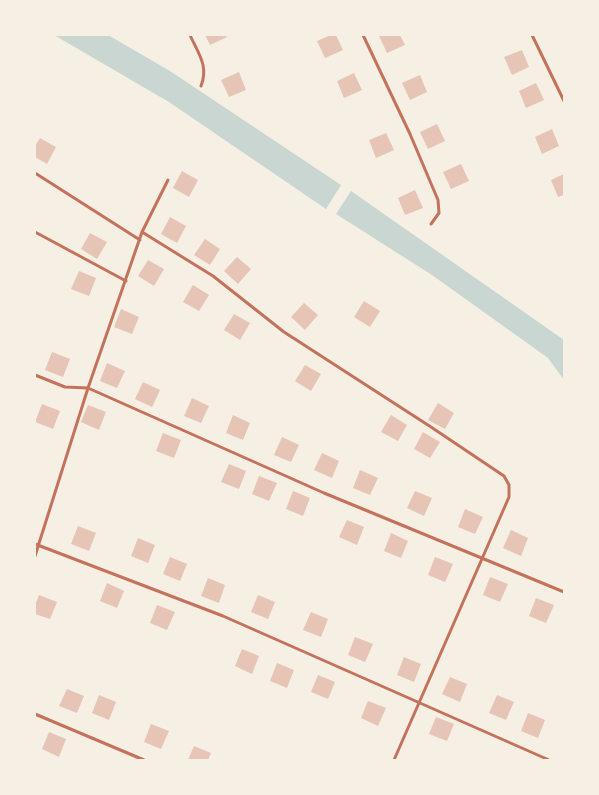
<!DOCTYPE html>
<style>
body{margin:0}
#map{position:relative;width:599px;height:795px;overflow:hidden;background:#f6efe4;font-family:"Roboto Condensed",sans-serif}
canvas{display:block}
.frame{position:absolute;inset:0;border:36px solid #f6efe4;pointer-events:none}
</style>
<div id="map">
<canvas width="599" height="795"></canvas>
<div class="frame"></div>
</div>
<script>
const ctx = document.querySelector('canvas').getContext('2d');
ctx.lineJoin = 'round';
function fill(path, color) {
  ctx.fillStyle = color;
  ctx.fill(path, 'evenodd');
}
function trace(path, color, width, dash) {
  ctx.strokeStyle = color;
  ctx.lineWidth = width;
  ctx.lineCap = dash ? 'butt' : 'round';
  ctx.setLineDash(dash || []);
  ctx.stroke(path);
}
fill(new Path2D(`
 M54,35H108L170,71L341,185L326,209L169,102Z
 M351,191L564,340V380L548,358L432,275L336,214Z`), '#c9d6d2');
fill(new Path2D(`
 M205,35H226L227,37L210,45Z
 M331,35H336L343,50L325,58L317,41Z
 M382,35H400L405,45L387,53L379,36Z
 M522,50L529,67L512,75L504,57Z
 M239,72L246,90L229,97L221,80Z
 M354,73L362,90L344,98L337,81Z
 M420,75L427,92L410,100L402,83Z
 M536,83L544,100L526,108L519,91Z
 M437,124L445,141L428,149L420,132Z
 M552,129L559,146L542,154L535,137Z
 M386,133L394,150L376,158L369,140Z
 M40,138L56,147L47,164L35,157V146Z
 M461,164L469,181L451,189L443,172Z
 M182,171L198,180L189,197L173,188Z
 M564,174V195L558,197L551,180Z
 M415,190L423,208L405,215L398,198Z
 M170,217L186,226L177,243L161,234Z
 M90,233L107,242L97,259L81,249Z
 M205,239L220,249L210,265L194,255Z
 M237,257L251,269L238,284L224,271Z
 M148,260L164,269L154,286L138,276Z
 M79,271L96,278L89,296L71,289Z
 M193,285L209,295L199,311L183,302Z
 M364,301L380,311L370,327L354,317Z
 M304,303L318,315L305,330L291,317Z
 M121,309L139,317L132,334L114,327Z
 M234,314L250,323L240,340L224,330Z
 M52,352L70,359L63,377L45,370Z
 M107,363L125,371L117,388L100,381Z
 M305,365L321,374L311,391L295,381Z
 M143,382L160,390L152,407L135,399Z
 M192,398L209,406L201,423L184,416Z
 M438,403L454,413L445,429L428,420Z
 M42,404L60,411L53,429L35,422Z
 M88,405L106,412L99,430L81,422Z
 M233,415L250,423L243,440L226,433Z
 M391,415L407,425L398,441L381,432Z
 M423,432L440,442L430,458L414,449Z
 M163,433L181,440L174,458L156,451Z
 M282,437L299,445L291,462L274,455Z
 M322,453L339,461L332,478L314,470Z
 M229,464L246,471L239,489L221,482Z
 M360,470L378,478L370,495L353,488Z
 M259,476L277,483L269,501L252,494Z
 M293,491L310,498L303,516L286,509Z
 M415,491L432,498L424,516L407,508Z
 M465,509L483,517L475,534L458,527Z
 M347,520L364,527L357,545L339,537Z
 M78,526L96,533L89,551L71,544Z
 M511,530L528,538L521,556L503,548Z
 M391,533L408,541L401,558L384,551Z
 M138,538L155,545L148,563L131,556Z
 M170,557L187,564L180,581L163,574Z
 M435,557L453,564L445,582L428,575Z
 M490,577L508,584L500,602L483,595Z
 M208,578L225,585L219,603L201,596Z
 M107,583L124,591L117,608L100,601Z
 M39,595L57,602L50,619L35,614V605Z
 M258,595L275,602L268,619L251,612Z
 M536,598L554,605L546,623L529,616Z
 M157,605L175,612L167,630L150,623Z
 M311,612L328,619L321,637L303,630Z
 M355,637L373,644L365,662L348,655Z
 M242,649L259,656L252,674L235,666Z
 M404,657L421,664L414,682L397,675Z
 M277,663L294,670L287,688L270,681Z
 M318,675L335,682L328,699L311,692Z
 M450,677L467,684L460,702L442,694Z
 M67,689L84,696L77,713L59,706Z
 M99,695L116,702L109,720L92,713Z
 M497,695L514,702L506,720L489,713Z
 M368,701L386,708L378,726L361,718Z
 M528,713L545,720L538,738L521,731Z
 M436,717L454,724L447,741L429,734Z
 M151,724L169,731L161,749L144,742Z
 M49,732L66,739L59,757L42,749Z
 M194,746L211,753L208,760H188Z`), '#e6c5b7');
trace(new Path2D(`
 M190,35C198,53 209,66 201,86
 M363,35L410,134L438,200L439,213L431,224
 M532,35L564,101
 M35,173L140,240
 M35,232L126,281
 M142,232L213,276L284,332L431,427L504,476L509,485V497L394,760
 M35,375L65,387L88,388L324,493L564,592
 M35,544L223,616L549,760
 M35,556L88,388L142,232L168,180
 M35,714L144,760`), '#c5725c', 3);
</script>
